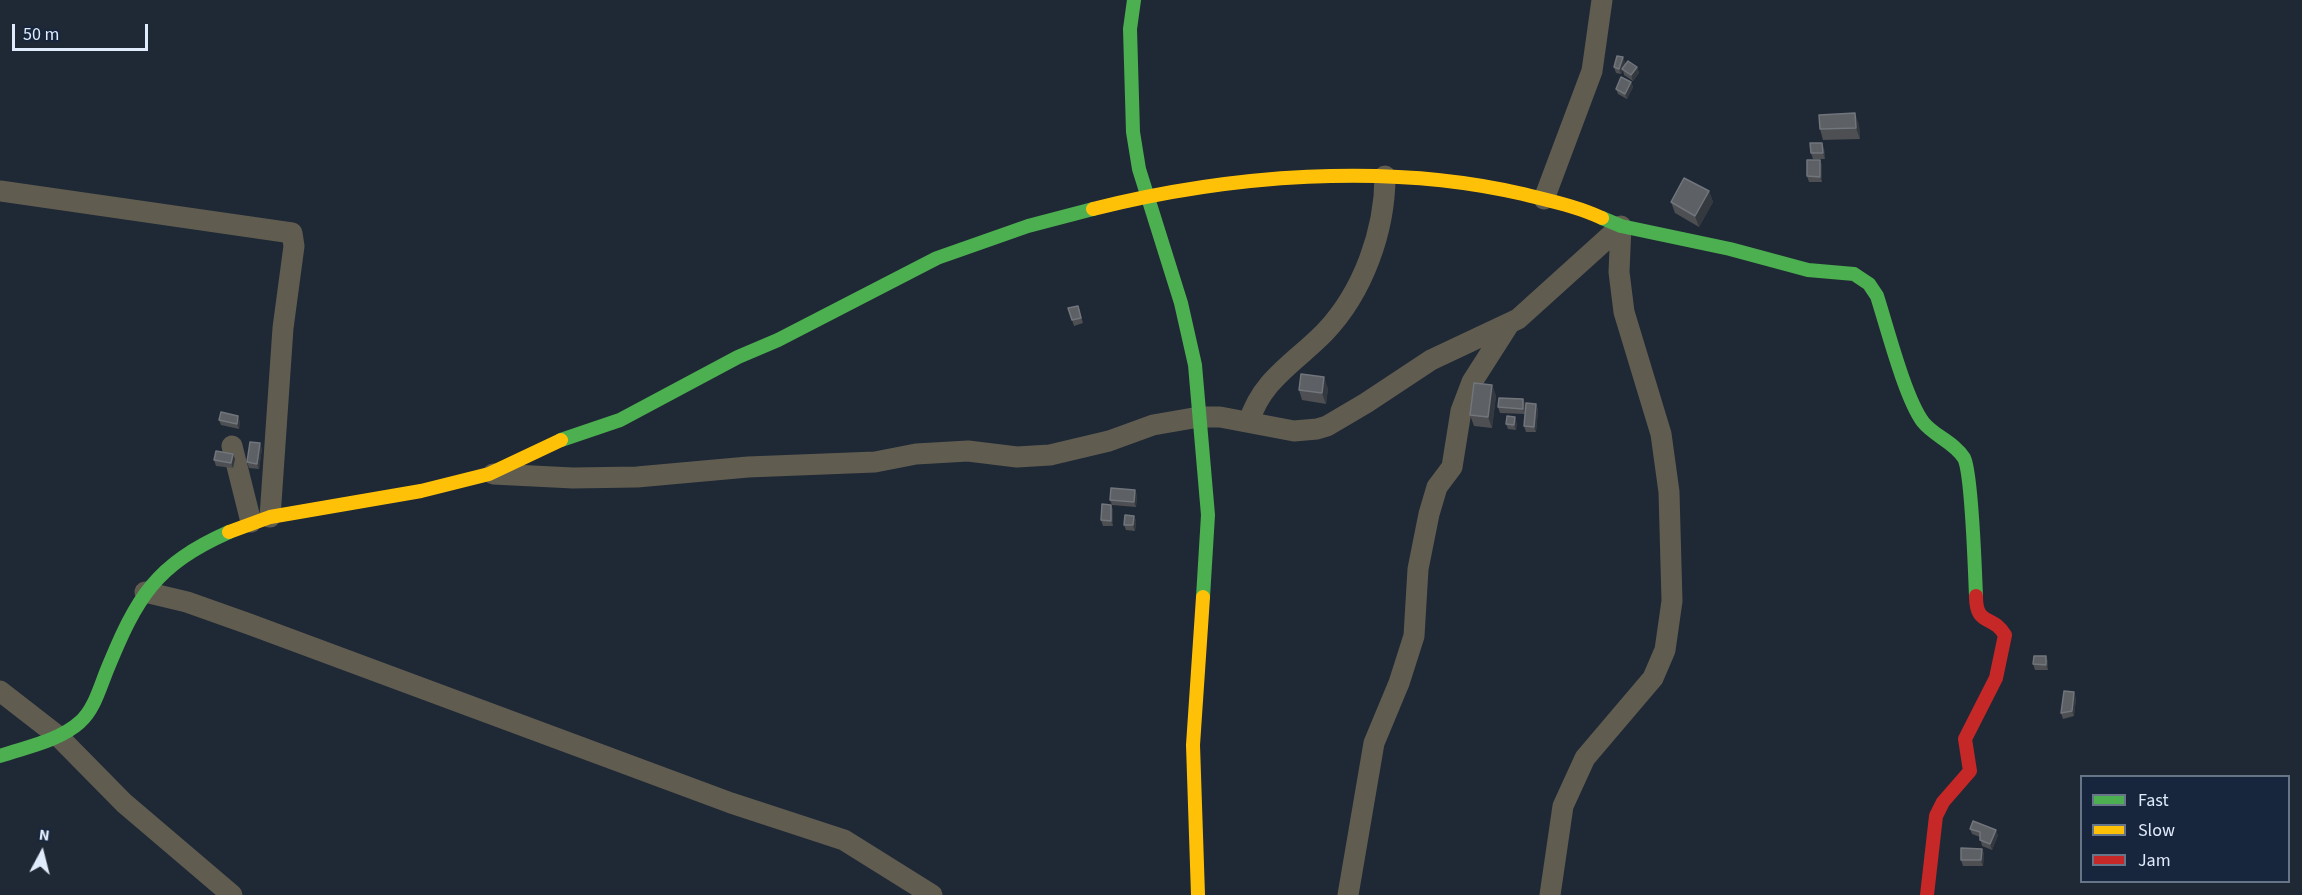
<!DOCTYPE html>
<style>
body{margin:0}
#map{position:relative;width:2302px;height:895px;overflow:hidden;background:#1f2835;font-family:"Source Sans 3",sans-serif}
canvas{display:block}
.legend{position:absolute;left:2080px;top:775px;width:210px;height:108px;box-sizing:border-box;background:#17263d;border:2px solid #677589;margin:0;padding:8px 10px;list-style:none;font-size:18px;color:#e0ebfb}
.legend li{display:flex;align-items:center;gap:12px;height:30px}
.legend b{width:30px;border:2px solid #677589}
.north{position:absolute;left:12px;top:823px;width:60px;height:60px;-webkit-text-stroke:4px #17263d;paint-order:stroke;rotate:7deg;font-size:16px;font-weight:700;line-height:24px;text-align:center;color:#e0ebfb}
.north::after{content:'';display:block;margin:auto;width:21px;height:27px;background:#e0ebfb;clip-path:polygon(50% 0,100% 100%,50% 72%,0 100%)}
.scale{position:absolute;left:12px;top:24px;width:136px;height:27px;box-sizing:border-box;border:3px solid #e0ebfb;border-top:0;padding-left:8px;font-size:18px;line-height:21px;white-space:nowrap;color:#e0ebfb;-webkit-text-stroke:4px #17263d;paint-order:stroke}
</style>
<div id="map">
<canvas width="2302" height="895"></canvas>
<ul class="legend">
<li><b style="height:8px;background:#4caf50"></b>Fast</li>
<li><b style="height:8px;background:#ffc107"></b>Slow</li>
<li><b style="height:8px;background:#c62828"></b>Jam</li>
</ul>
<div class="north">N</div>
<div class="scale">50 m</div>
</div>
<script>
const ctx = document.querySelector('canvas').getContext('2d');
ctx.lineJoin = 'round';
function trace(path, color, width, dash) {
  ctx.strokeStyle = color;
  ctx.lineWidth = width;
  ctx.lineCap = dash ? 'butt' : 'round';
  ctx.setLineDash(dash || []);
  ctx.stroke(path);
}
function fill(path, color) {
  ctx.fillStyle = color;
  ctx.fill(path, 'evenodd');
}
trace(new Path2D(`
 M0,191L292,233L294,246L283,328L270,517
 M1544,199L1592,71L1602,0
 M1249,422C1261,380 1296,362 1325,332C1363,292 1385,231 1385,176
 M232,446L251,522
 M493,474L573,478L637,477L748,467L875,462L916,454L968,451L1017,457L1050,455L1109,441L1153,425L1199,417H1220L1294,431L1317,429L1327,426L1366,403L1431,360L1518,319L1621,226
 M145,592L187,602L249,624L731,803L844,840L932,895
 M0,691L58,736L124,803L232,895
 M1348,895L1374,743L1399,683L1414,636L1418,569L1429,514L1437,487L1452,467L1461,411L1472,382L1509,324
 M1550,895L1563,806L1585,758L1653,678L1665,650L1672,601L1669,492L1661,434L1624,312L1619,272L1621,226`), '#605c50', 21);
trace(new Path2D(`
 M1134,0L1130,29L1133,132L1139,169L1181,303L1195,365L1208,515L1203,597
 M1602,218L1621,226L1730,249L1808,270L1854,274L1869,284L1877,296C1887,327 1905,398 1923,422C1934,436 1954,442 1964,458C1972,473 1975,574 1976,596
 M561,440L620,420L738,357L778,340L937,258L1028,226L1093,209
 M0,756C26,747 59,741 80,722C94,710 100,687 107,670C137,597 155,565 229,532`), '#4caf50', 14);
trace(new Path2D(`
 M1093,209C1228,175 1387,162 1523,194C1550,201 1576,206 1602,218
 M229,532L270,517L421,491L489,474L561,440
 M1198,895L1193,745L1203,597`), '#ffc107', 14);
trace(new Path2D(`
 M1927,895L1936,816L1943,802L1970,771L1965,739L1996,678L2005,635C1993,614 1976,627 1976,596`), '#c62828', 14);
fill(new Path2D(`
 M1623,57L1625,63L1623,68L1637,67L1639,73L1633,81L1624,75L1623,70L1621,74L1616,73L1614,67Z
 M1631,82L1633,87L1627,99L1618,94L1616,89Z
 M1859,124L1860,139L1823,140L1820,129Z
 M1824,148L1825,159H1813L1811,153Z
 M1820,160L1822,166V182H1809L1807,176Z
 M1709,191L1713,202L1699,227L1675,213L1671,202Z
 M1078,306L1083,323L1074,326L1068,308Z
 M1492,385L1496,396L1492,428L1474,426L1470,415Z
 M1328,388L1326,404L1302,400L1299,390Z
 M1523,399L1525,404V414L1500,413L1498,407Z
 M1536,404L1538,410L1536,432H1526L1524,426Z
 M219,420L240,421L239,429L221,425Z
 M1517,423L1516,430L1508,429L1506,424Z
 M262,448L259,469L249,468L247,462Z
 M233,454L235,459L233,468L216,466L214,460Z
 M1137,495L1136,507L1112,505L1110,500Z
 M1111,505L1113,510V526H1103L1101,520Z
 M1134,516L1136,521L1135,531L1126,530L1124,525Z
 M2046,656L2048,662V670H2035L2033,664Z
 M2076,698L2074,716L2063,719L2061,713Z
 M1970,829L1998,835L1992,850L1982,846L1980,837L1972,834Z
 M1982,849L1984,854L1983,866H1963L1961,860Z`), '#4d4f52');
fill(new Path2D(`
 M1623,57L1625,63L1621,74L1619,69Z
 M1637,67L1639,73L1633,81L1631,75Z
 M1631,82L1633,87L1627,99L1625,94Z
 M1855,113L1859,124L1860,139L1856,128Z
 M1822,143L1824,148L1825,159L1823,153Z
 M1820,160L1822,166V182L1820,177Z
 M1709,191L1713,202L1699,227L1695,216Z
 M1324,377L1328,388L1326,404L1322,393Z
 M1492,385L1496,396L1492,428L1488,417Z
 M1523,399L1525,404V414L1523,409Z
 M1536,404L1538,410L1536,432L1534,427Z
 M238,416L240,421L239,429L237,424Z
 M1515,417L1517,423L1516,430L1514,425Z
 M260,443L262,448L259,469L257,464Z
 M233,454L235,459L233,468L231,463Z
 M1135,490L1137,495L1136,507L1134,502Z
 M1111,505L1113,510V526L1111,521Z
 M1134,516L1136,521L1135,531L1133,525Z
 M2046,656L2048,662V670L2046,665Z
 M2074,692L2076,698L2074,716L2072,711Z
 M1996,830L1998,835L1992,850L1990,844Z
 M1982,849L1984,854L1983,866L1981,860Z`), '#34383f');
const building = new Path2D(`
 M1617,56L1623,57L1619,69L1614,67Z
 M1628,61L1637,67L1631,75L1622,69Z
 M1621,77L1631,82L1625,94L1616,89Z
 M1855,113L1856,128L1820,129L1819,115Z
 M1810,143H1822L1823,153H1811Z
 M1807,160H1820V177L1807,176Z
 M1684,178L1709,191L1695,216L1671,202Z
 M1078,306L1081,318L1072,320L1068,308Z
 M1301,374L1324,377L1322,393L1299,390Z
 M1474,383L1492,385L1488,417L1470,415Z
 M1499,398L1523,399V409L1498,407Z
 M1526,403L1536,404L1534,427L1524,426Z
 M221,412L238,416L237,424L219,420Z
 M1507,416L1515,417L1514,425L1506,424Z
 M250,442L260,443L257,464L247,462Z
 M216,451L233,454L231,463L214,460Z
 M1111,488L1135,490L1134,502L1110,500Z
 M1102,504L1111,505V521L1101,520Z
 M1125,515L1134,516L1133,525H1124Z
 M2034,656H2046V665L2033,664Z
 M2064,691L2074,692L2072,711L2061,713Z
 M1973,821L1996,830L1990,844L1980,840V832L1970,829Z
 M1961,848L1982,849L1981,860H1961Z`);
fill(building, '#5d6064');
trace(building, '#71757c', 1.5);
</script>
